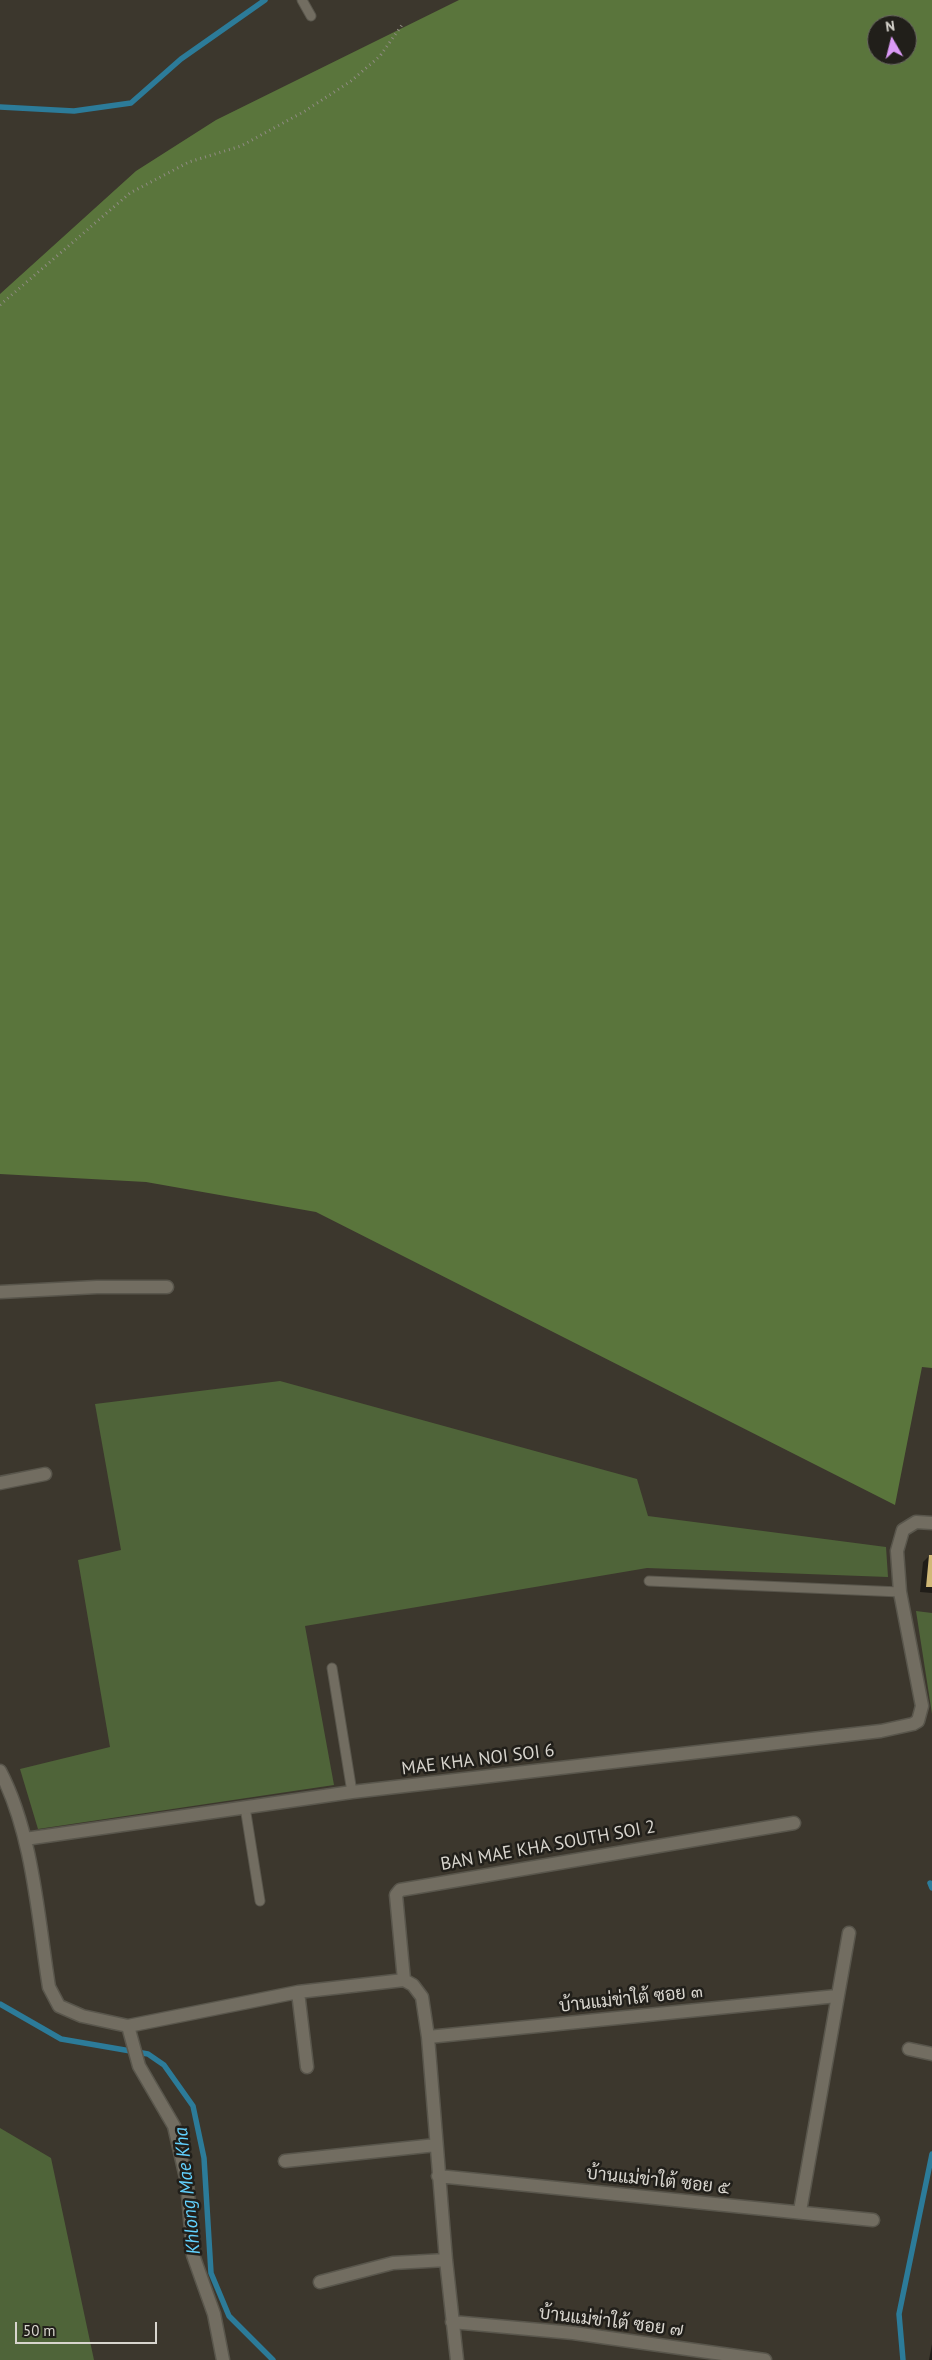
<!DOCTYPE html>
<meta charset="utf-8">
<style>
body{margin:0}
#map{position:relative;width:932px;height:2360px;overflow:hidden;background:#3c372d;font-family:"PT Sans",sans-serif}
canvas{display:block}
.north{position:absolute;left:867px;top:15px;width:50px;height:50px;box-sizing:border-box;background:#211f1a;border:1px solid #6a6862;border-radius:50%;rotate:352deg;font-size:14px;font-weight:700;line-height:20px;text-align:center;color:#d8d5ce}
.north::after{content:'';display:block;margin:auto;width:18px;height:22px;background:#db9af6;clip-path:polygon(50% 0,100% 100%,50% 72%,0 100%)}
.scale{position:absolute;left:15px;top:2322px;width:142px;height:22px;box-sizing:border-box;border:2px solid #d8d5ce;border-top:0;padding-left:6px;font-size:15px;line-height:18px;white-space:nowrap;color:#d8d5ce;-webkit-text-stroke:4px #211f1a;paint-order:stroke}
</style>
<div id="map">
<canvas width="932" height="2360"></canvas>
<div class="north">N</div>
<div class="scale">50 m</div>
</div>
<script>
const ctx = document.querySelector('canvas').getContext('2d');
ctx.lineJoin = 'round';
function fill(path, color) {
  ctx.fillStyle = color;
  ctx.fill(path, 'evenodd');
}
function trace(path, color, width, dash) {
  ctx.strokeStyle = color;
  ctx.lineWidth = width;
  ctx.lineCap = dash ? 'butt' : 'round';
  ctx.setLineDash(dash || []);
  ctx.stroke(path);
}
function label(font, color, halo, rows, align = 'center') {
  ctx.font = font + ' "PT Sans",Sarabun,sans-serif';
  ctx.lineWidth = 5;
  ctx.setLineDash([]);
  ctx.textBaseline = 'middle';
  ctx.strokeStyle = halo;
  ctx.fillStyle = color;
  for (const [text, x, y, turn = 0] of rows) {
    ctx.save();
    ctx.translate(x, y);
    ctx.rotate((+turn || 0) * Math.PI / 180);
    ctx.textAlign = isNaN(turn) ? turn : align;
    if (halo) ctx.strokeText(text, 0, 0);
    ctx.fillText(text, 0, 0);
    ctx.restore();
  }
}
fill(new Path2D(`
 M280,1381L637,1479L648,1516L886,1547L888,1577L647,1568L305,1626L334,1785L38,1829L20,1769L110,1747L78,1560L121,1550L95,1404Z
 M916,1611L932,1613V1714Z
 M0,2128L51,2158L94,2360H0Z`), '#4f6439');
fill(new Path2D(`
 M459,0H932V1368L922,1367L895,1505L316,1212L146,1182L0,1174V294L136,171L216,120ZM877,25H907V55H877Z`), '#5a753c');
fill(new Path2D(`
 M929,1556L932,1557V1593L920,1592L923,1562Z
 M932,2344V2360H929Z`), '#0007');
trace(new Path2D(`
 M0,107L74,111L131,103L181,59L265,0
 M930,1883L932,1888
 M0,2004L61,2039L148,2054L164,2065L193,2106L204,2158L211,2273L229,2316L273,2360
 M903,2360L899,2314L932,2154`), '#2c7b99', 5.5);
fill(new Path2D(`
 M929,1555H932V1587H926Z`), '#d0b876');
const lane = new Path2D(`
 M302,0L311,16
 M649,1581L900,1592
 M332,1668L352,1792
 M245,1807L260,1901`);
const street = new Path2D(`
 M0,1292L97,1287H167
 M0,1483L45,1474
 M0,1771C33,1834 38,1918 49,1987L59,2006L82,2016L128,2026L298,1992L404,1980L413,1985L422,1997L428,2037L446,2260L457,2360
 M25,1839L352,1792L881,1731L913,1724L918,1721L922,1706L900,1592L897,1551L903,1530L916,1522L932,1523
 M404,1980L396,1895L400,1890L794,1823
 M298,1992L307,2067
 M128,2026L139,2066L174,2126L187,2182L193,2255L214,2314L223,2360
 M428,2037L837,1996
 M909,2049L932,2054
 M285,2161L436,2145
 M438,2176L873,2220
 M800,2211L849,1933
 M320,2282L393,2263L446,2260
 M452,2322L573,2333L765,2360`);
trace(lane, '#59564c', 11);
trace(street, '#59564c', 15);
trace(new Path2D(`
 M0,305L130,193L189,162L241,146L305,111L351,81L380,56L402,25`), '#908c83', 3, [1, 4]);
trace(lane, '#726d61', 9);
trace(street, '#726d61', 12);
label('18px', '#d8d5ce', '#211f1a', [
 ["MAE KHA NOI SOI 6",478,1760,-7],
 ["BAN MAE KHA SOUTH SOI 2",548,1846,-10],
 ["บ้านแม่ข่าใต้ ซอย ๓",631,1999,-6],
 ["บ้านแม่ข่าใต้ ซอย ๕",658,2181,6],
 ["บ้านแม่ข่าใต้ ซอย ๗",611,2322,7]
]);
label('italic 19px', '#62d1fe', '#211f1a', [
 ["Khlong Mae Kha",188,2191,-96]
]);
</script>
